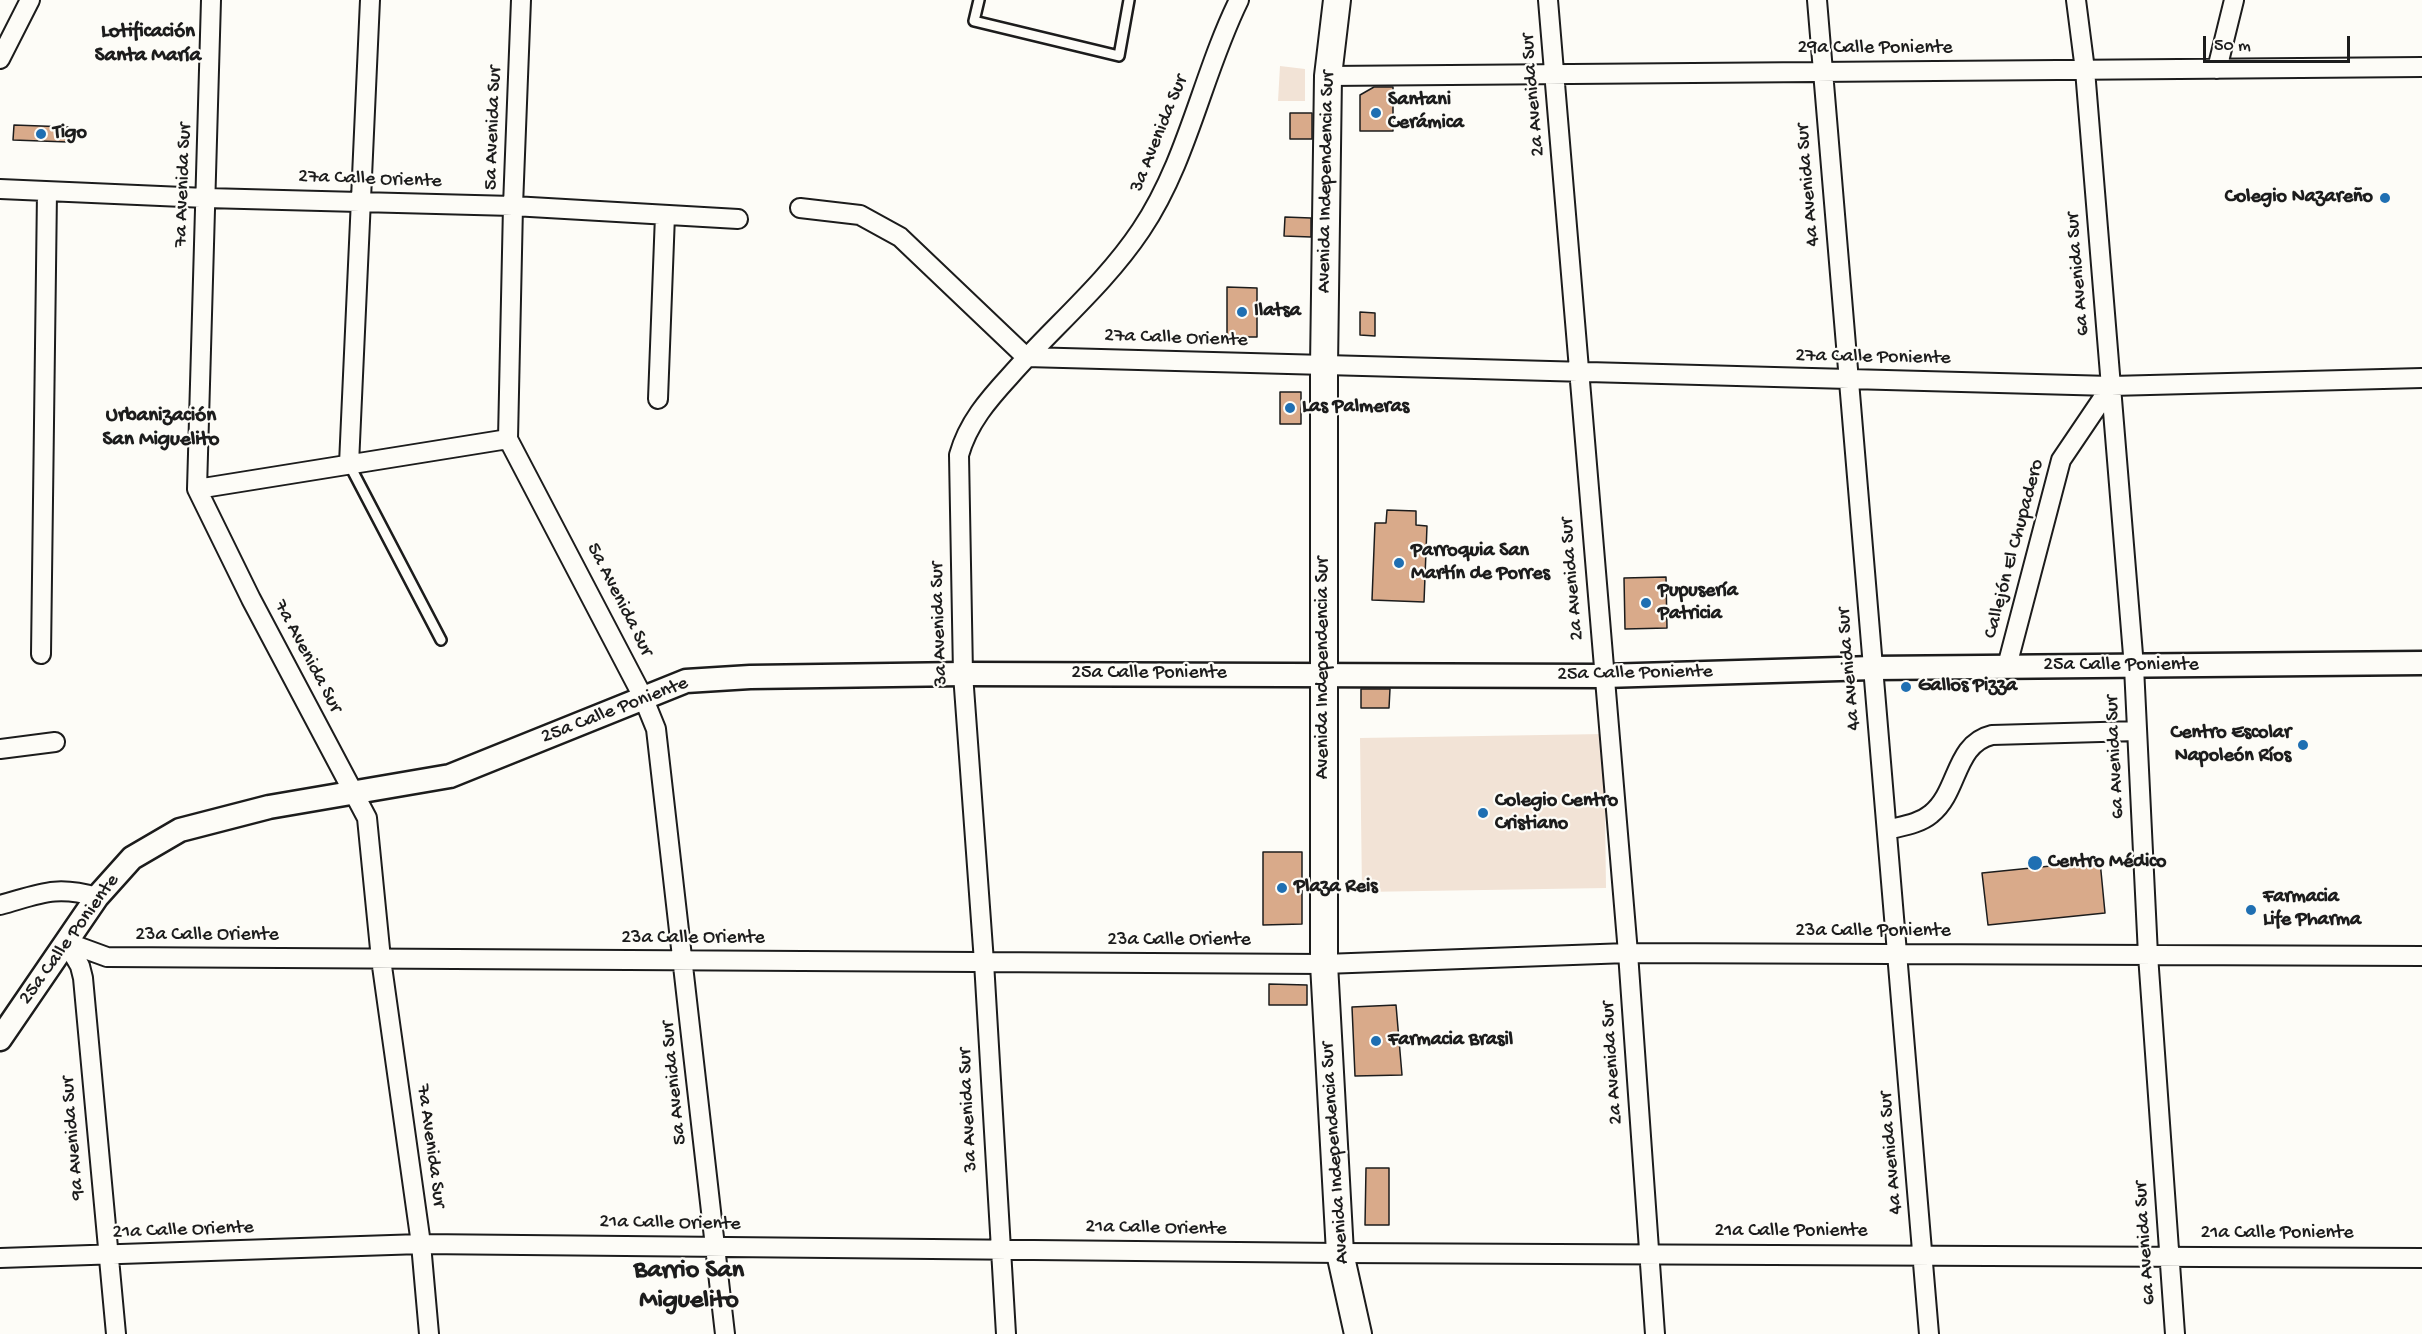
<!DOCTYPE html>
<meta charset="utf-8">
<style>
body{margin:0}
#map{position:relative;width:2422px;height:1334px;overflow:hidden;background:#fdfcf7;font-family:"Gochi Hand",sans-serif}
canvas{display:block}
.scale{position:absolute;left:2203px;top:36px;width:147px;height:27px;box-sizing:border-box;border:3px solid #1c1c1c;border-top:0;padding-left:8px;font-size:18px;line-height:21px;white-space:nowrap;color:#1c1c1c;-webkit-text-stroke:4px #fdfcf7;paint-order:stroke}
</style>
<div id="map">
<canvas width="2422" height="1334"></canvas>
<div class="scale">50 m</div>
</div>
<script>
const ctx = document.querySelector('canvas').getContext('2d');
ctx.lineJoin = 'round';
function fill(path, color) {
  ctx.fillStyle = color;
  ctx.fill(path, 'evenodd');
}
function trace(path, color, width, dash) {
  ctx.strokeStyle = color;
  ctx.lineWidth = width;
  ctx.lineCap = dash ? 'butt' : 'round';
  ctx.setLineDash(dash || []);
  ctx.stroke(path);
}
function label(font, color, halo, rows, align = 'center') {
  ctx.font = font + ' "Gochi Hand",sans-serif';
  ctx.lineWidth = 4.5;
  ctx.setLineDash([]);
  ctx.textBaseline = 'middle';
  ctx.strokeStyle = halo;
  ctx.fillStyle = color;
  for (const [text, x, y, turn = 0] of rows) {
    ctx.save();
    ctx.translate(x, y);
    ctx.rotate((+turn || 0) * Math.PI / 180);
    ctx.textAlign = isNaN(turn) ? turn : align;
    if (halo) ctx.strokeText(text, 0, 0);
    ctx.fillText(text, 0, 0);
    ctx.restore();
  }
}
fill(new Path2D(`
 M1280,66L1305,69V101H1278Z
 M1604,734L1606,888L1362,892L1360,738Z`), '#f2e3d6');
const building = new Path2D(`
 M1374,87H1393V131H1360V95Z
 M1290,113H1312V139H1290Z
 M14,125L68,127V142L13,140Z
 M1285,217L1311,218V237L1284,236Z
 M1227,287L1257,288V337H1227Z
 M1360,312L1375,313V336L1360,335Z
 M1280,392H1301V424H1280Z
 M1387,510L1416,511V525L1427,526L1424,602L1372,600L1375,523H1386Z
 M1666,577L1667,628L1625,629L1624,578Z
 M1361,689H1390L1389,708H1361Z
 M1263,852H1302V924L1263,925Z
 M2100,861L2105,913L1988,925L1982,873Z
 M1269,984L1307,985V1005H1269Z
 M1396,1005L1402,1075L1355,1076L1352,1007Z
 M1366,1168H1389V1225H1365Z`);
fill(building, '#d9aa8a');
trace(building, '#1c1c1c', 1.5);
const service = new Path2D(`
 M979,0L974,21L1119,56L1129,0
 M349,464L441,640`);
const minor = new Path2D(`
 M211,0L197,489L251,599L367,818L381,959L421,1244L429,1334
 M521,0L513,206L508,439L643,697L656,729L725,1334
 M1548,0L1628,953L1655,1334
 M1817,0L1929,1334
 M2076,0L2085,70L2134,667L2148,955L2175,1334
 M0,59L30,0
 M2217,69L2234,0
 M1328,76L2422,67
 M0,189L206,198L513,206L738,219
 M800,208L860,215L900,237L1026,357L2111,386L2422,378
 M658,399L665,215
 M349,464L370,0
 M197,489L508,439
 M41,654L47,192
 M2007,666L2061,460L2111,386
 M0,749L55,742
 M1887,830C1902,826 1919,824 1931,814C1959,792 1954,744 1992,735L2137,731
 M0,905C40,894 55,885 97,897
 M66,942L107,957L1324,964L1628,953L2422,956
 M66,942L80,966L83,978L116,1334
 M0,1258L421,1244L1340,1253L2422,1258
 M1006,1334L984,962L963,674L959,455C968,423 988,400 1010,376C1053,327 1105,284 1141,230C1188,160 1202,75 1239,0`);
const tertiary = new Path2D(`
 M0,1039L97,897L132,858L180,830L269,807L450,776L686,681L750,677L963,674L1604,676L1873,668L2422,663`);
const secondary = new Path2D(`
 M1337,0L1328,76L1324,366V964L1340,1253L1358,1334`);
trace(service, '#1c1c1c', 14);
trace(minor, '#1c1c1c', 22);
trace(tertiary, '#1c1c1c', 27);
trace(secondary, '#1c1c1c', 30);
trace(service, '#fdfcf7', 9);
trace(minor, '#fdfcf7', 18);
trace(tertiary, '#fdfcf7', 22);
trace(secondary, '#fdfcf7', 26);
for (const [x, y, r, color] of [
 [1376,113,6,"#1f6fb2"],
 [41,134,6,"#1f6fb2"],
 [2385,198,6,"#1f6fb2"],
 [1242,312,6,"#1f6fb2"],
 [1290,408,6,"#1f6fb2"],
 [1399,563,6,"#1f6fb2"],
 [1646,603,6,"#1f6fb2"],
 [1906,687,6,"#1f6fb2"],
 [2303,745,6,"#1f6fb2"],
 [1483,813,6,"#1f6fb2"],
 [2035,863,8,"#1f6fb2"],
 [1282,888,6,"#1f6fb2"],
 [2251,910,6,"#1f6fb2"],
 [1376,1041,6,"#1f6fb2"]
]) {
  const dot = new Path2D();
  dot.arc(x, y, r, 0, 2 * Math.PI);
  ctx.fillStyle = color;
  ctx.fill(dot);
  trace(dot, '#fdfcf7', 2);
}
label('20px', '#1c1c1c', '#fdfcf7', [
 ["29a Calle Poniente",1875,49],
 ["2a Avenida Sur",1534,95,-95],
 ["5a Avenida Sur",494,128,-88],
 ["3a Avenida Sur",1160,134,-68],
 ["27a Calle Oriente",370,180,2],
 ["Avenida Independencia Sur",1327,182,-89],
 ["7a Avenida Sur",184,185,-88],
 ["4a Avenida Sur",1809,185,-95],
 ["6a Avenida Sur",2079,274,-95],
 ["27a Calle Oriente",1176,339,2],
 ["27a Calle Poniente",1873,358,1],
 ["Callejón El Chupadero",2015,549,-75],
 ["2a Avenida Sur",1573,579,-95],
 ["5a Avenida Sur",619,600,63],
 ["3a Avenida Sur",940,624,-92],
 ["7a Avenida Sur",307,657,62],
 ["25a Calle Poniente",2121,666],
 ["Avenida Independencia Sur",1324,668,-90],
 ["4a Avenida Sur",1850,669,-95],
 ["25a Calle Poniente",1149,674],
 ["25a Calle Poniente",1635,674,-1],
 ["25a Calle Poniente",615,711,-21],
 ["6a Avenida Sur",2116,757,-93],
 ["23a Calle Poniente",1873,932],
 ["23a Calle Oriente",207,936],
 ["23a Calle Oriente",693,939],
 ["25a Calle Poniente",70,940,-54],
 ["23a Calle Oriente",1179,941],
 ["2a Avenida Sur",1613,1063,-94],
 ["5a Avenida Sur",675,1083,-96],
 ["3a Avenida Sur",969,1110,-93],
 ["9a Avenida Sur",74,1138,-95],
 ["7a Avenida Sur",430,1146,82],
 ["Avenida Independencia Sur",1336,1153,-94],
 ["4a Avenida Sur",1892,1153,-95],
 ["21a Calle Oriente",670,1224,1],
 ["21a Calle Oriente",1156,1229,1],
 ["21a Calle Oriente",183,1231,-2],
 ["21a Calle Poniente",1791,1232],
 ["21a Calle Poniente",2277,1234],
 ["6a Avenida Sur",2146,1243,-94]
]);
label('bold 20px', '#1c1c1c', '#fdfcf7', [
 ["Santani",1388,101],
 ["Cerámica",1388,124],
 ["Tigo",53,134],
 ["Colegio Nazareño",2373,198,"right"],
 ["Ilatsa",1254,312],
 ["Las Palmeras",1302,408],
 ["Parroquia San",1411,552],
 ["Martín de Porres",1411,575],
 ["Pupusería",1658,592],
 ["Patricia",1658,615],
 ["Gallos Pizza",1918,687],
 ["Centro Escolar",2291,734,"right"],
 ["Napoleón Ríos",2291,757,"right"],
 ["Colegio Centro",1495,802],
 ["Cristiano",1495,825],
 ["Centro Médico",2048,863],
 ["Plaza Reis",1294,888],
 ["Farmacia",2263,898],
 ["Life Pharma",2263,921],
 ["Farmacia Brasil",1388,1041]
], 'left');
label('bold 21px', '#1c1c1c', '#fdfcf7', [
 ["Lotificación",148,33],
 ["Santa María",148,57],
 ["Urbanización",161,417],
 ["San Miguelito",161,441]
]);
label('bold 26px', '#1c1c1c', '#fdfcf7', [
 ["Barrio San",689,1272],
 ["Miguelito",689,1302]
]);
</script>
